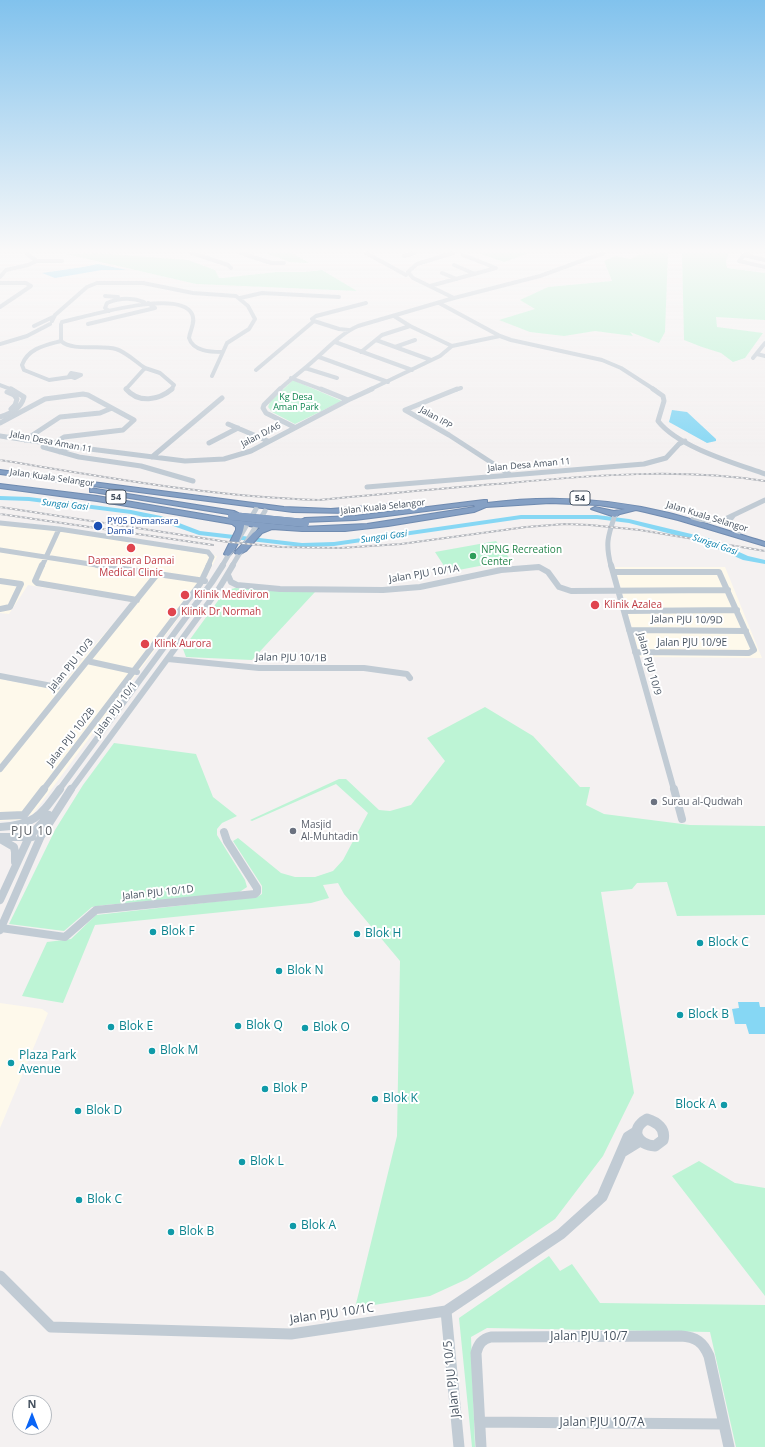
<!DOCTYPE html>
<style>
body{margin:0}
#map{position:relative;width:765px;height:1447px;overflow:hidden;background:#f4f1f1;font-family:"Open Sans",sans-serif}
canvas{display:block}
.north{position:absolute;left:12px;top:1395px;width:40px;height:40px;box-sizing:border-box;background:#fff;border:1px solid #b5bac0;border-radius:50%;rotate:0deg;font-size:11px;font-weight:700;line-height:16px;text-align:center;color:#475361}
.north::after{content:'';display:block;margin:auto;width:14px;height:18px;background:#0964f6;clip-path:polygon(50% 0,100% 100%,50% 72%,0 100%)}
</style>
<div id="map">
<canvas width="765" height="1447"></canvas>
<div class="north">N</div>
</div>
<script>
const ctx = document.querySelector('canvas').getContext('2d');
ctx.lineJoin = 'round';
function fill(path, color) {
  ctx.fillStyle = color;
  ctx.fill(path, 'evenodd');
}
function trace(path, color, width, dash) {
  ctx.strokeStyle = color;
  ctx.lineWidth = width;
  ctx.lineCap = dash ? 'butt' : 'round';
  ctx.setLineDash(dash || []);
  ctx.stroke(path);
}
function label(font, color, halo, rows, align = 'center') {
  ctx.font = font + ' "Open Sans",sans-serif';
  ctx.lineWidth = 4;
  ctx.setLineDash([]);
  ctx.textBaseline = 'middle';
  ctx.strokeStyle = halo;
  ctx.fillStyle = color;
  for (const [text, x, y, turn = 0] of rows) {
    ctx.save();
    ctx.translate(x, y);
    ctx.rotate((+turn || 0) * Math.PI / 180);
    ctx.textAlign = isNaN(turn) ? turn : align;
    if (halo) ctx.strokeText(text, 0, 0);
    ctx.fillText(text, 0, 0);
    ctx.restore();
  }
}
fill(new Path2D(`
 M0,524L61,531L217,556L203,585L33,814L19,820L0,821V679L59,690L80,662L132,602L28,585L9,614L0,613Z
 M615,567H725L762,658L640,657Z
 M0,1003L42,1009L48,1013L0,1128Z`), '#fef9eb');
fill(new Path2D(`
 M96,253L188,260L215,270L219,278H223L276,272H305L322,270L357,291L196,284L66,254Z
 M266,253H292L309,263L290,262Z
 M478,253H529L504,262Z
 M656,253H668L665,332L659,343L630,332L633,336L595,331L564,336L530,332L499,320L535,309L520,300L548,287L612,281L604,261L615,256L631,259L639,255Z
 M682,253H729L726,261L727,268L765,273V320L716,317L717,327L763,333L745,358L733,362L721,353L702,347L684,340Z
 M293,380L342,401L295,424L272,412L268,407L270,402Z
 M496,541L511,560L448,572L435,552Z
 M235,588L315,592L252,660L186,657L183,649L225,591Z
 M485,707L533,736L580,787H590L586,805L604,814L690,825L765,826V915L677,916L667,882L637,883L632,889L601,892L634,1093L603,1156L555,1219L467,1279L430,1296L355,1308L397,1136L400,961L344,894L338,883L323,885L329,898L311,903L95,925L63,1003L22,996L47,942L71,939L96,915L257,897L262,894V886L233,841L238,838L281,873L295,877H315L333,871L343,860L368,813L336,784L252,821L250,820L339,779H346L379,810L390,811L411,805L445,761L427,738Z
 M114,743L196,754L213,797L237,816L222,823L217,829V835L245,880L247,887L238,893L105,905L92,907L64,931L9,924L55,830L83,785Z
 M699,1161L735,1183L765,1188V1296L672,1176Z
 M549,1256L560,1271L572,1264L600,1303L765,1305V1447H736L710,1332L487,1328L471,1337L475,1447H472L459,1318Z`), '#bdf4d5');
fill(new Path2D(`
 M98,264L127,270H102L55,278L42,273L83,267Z
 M672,410L687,412L716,439V441L707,443L669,422Z
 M738,1002H759L760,1007H765V1034H749L746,1024H735L732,1009L739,1008Z`), '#86d7f4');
fill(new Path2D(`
 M0,496L29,497L131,510L161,516L200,531L302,543L334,542L521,515H597L629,519L708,538L748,556L765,560V564L743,560L702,542L629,523L597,519H521L334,546L302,547L199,535L156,520L131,514L29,501L0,500Z`), '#86d7f4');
const highway = new Path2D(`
 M0,470L284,507L331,509L404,503H420L424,505L420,507L397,508L349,513L293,512L0,474Z
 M0,484L97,496L237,520L302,527L367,524L475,507L474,505L355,520L302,522L301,520L305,518L355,516L484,500H487V503C548,495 609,498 669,513C701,521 733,533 765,542V546L678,520L645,512L636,510L620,514L615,517L591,509L595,507L614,511L625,509L598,505L550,503L486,507L474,512L388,526L345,531H302L272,529L262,533L246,551L239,555L235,553L236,551L253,533L260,528L244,525C244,532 234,555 228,556L224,554L236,530V527L232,524L97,501L0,488Z
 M90,488L234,511L238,513L234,515L93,492H90Z`);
trace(highway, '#708bb0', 2);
trace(new Path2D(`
 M192,253L228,265L231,268
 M241,253L271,263H284
 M366,253L406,275
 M453,253L417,264L408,272L413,278L454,298
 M746,253L739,261L765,267
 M27,254L37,261
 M463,255L496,268
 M744,255L765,260
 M404,256L414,253
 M454,265L475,274
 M442,273L457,279
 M0,277L6,270L28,265L37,261H62
 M0,283H26L31,286L0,307
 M430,286L496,268
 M105,296L118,297
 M240,298L262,293L339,297
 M439,303L500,336L511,340L602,360L621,368L655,390
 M109,311L105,308L107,303C119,298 131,297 144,302
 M394,316L410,326L452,346
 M52,321L55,315L87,287L97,283H143L193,293L236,296L248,306L255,319L249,329L227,343L212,376
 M314,321L312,319L316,316L366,303
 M314,321L339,329L349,330
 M62,322C85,317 179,288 192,314C196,322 190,330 189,338C193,351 210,352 222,352
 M61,324V341C73,352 101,344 116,349C126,352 136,362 145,368
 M88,324L155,308L148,303
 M34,326L53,317
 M376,340L431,360
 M61,341C46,345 28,348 22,365L24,370L49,380L70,377
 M335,342L412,370
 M0,344L27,336L50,324
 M395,347L415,340
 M361,352L382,335L410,326
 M757,354L765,356
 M319,357L388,382
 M753,358L765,343
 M145,368L160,373L174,385L171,390
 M305,368L337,378
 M256,370L314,321
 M71,373L81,375L75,378L69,376Z
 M291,378L323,390
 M0,385L13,390
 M127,390L126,389L145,368
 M279,390C289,380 301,372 312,362C326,350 340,334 358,326L454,298L540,276L603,253
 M369,390L440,356L452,346L500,336
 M455,390L461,388`), '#c1cbd4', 4);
trace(new Path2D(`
 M126,389C139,404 159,400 172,389
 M280,389L264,405L263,408L266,413L294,427
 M321,389L348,400
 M457,389L405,410L449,435L509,474
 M653,389L663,396L664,401L658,421C678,447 734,463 765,474
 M7,392L14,395L17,399L15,405L11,409
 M0,417C11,413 21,409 24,397L11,389
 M0,423L45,399L83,394L88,395L134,420L123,430L64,437L53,444L0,436
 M228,424L268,441
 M25,440L60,417L100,413L112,408
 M209,443L238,428
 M43,447L79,457L141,466L193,481
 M60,452L67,448L74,447L185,461L224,459L251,451L348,400L372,389
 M152,457L222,398
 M367,487L644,464L666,458L679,444L685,441
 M733,516L729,521L738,533
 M693,519L721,521L765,500
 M0,523L59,529L208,552L212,557L208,566
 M238,540L256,509
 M0,550L103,566
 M42,566L59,529
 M222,566L232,549
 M232,566L265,511
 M611,566C605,543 608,536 615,515`), '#c1cbd4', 5);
trace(new Path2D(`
 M42,565L35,581L37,583L137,600
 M97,565L205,581
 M611,565L674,790
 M613,572H719L754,650L749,653L635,652
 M228,575L231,582L237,585L280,589L383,590L420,587L501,570L539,567L548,572L559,587L571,591L728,590
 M0,581L21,584L10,607L0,609
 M624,611L737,610
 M629,630L746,631
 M168,659L259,668H364L407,674L410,678
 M87,661L137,672
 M0,676L57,687
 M0,769L158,573
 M43,790L200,584L209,565
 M59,790L212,582L223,565
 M71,790L218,590L233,565`), '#c1cbd4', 6);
trace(new Path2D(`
 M674,789L682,819
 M0,816L24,815L44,789
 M0,827C35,825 40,816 60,789
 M0,837H32
 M0,839L14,847L15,852V862
 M0,900L29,837L49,815
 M1,928L65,937L96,910L255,894L257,892V888L227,841L224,832
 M0,930L41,836L71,789`), '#c1cbd4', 8);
trace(new Path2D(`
 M647,1119C657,1122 666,1129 663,1140L655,1146C637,1145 629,1129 647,1119Z
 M622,1152L640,1141
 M0,1276L51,1327L291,1334L446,1311L561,1234L602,1197L628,1137L636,1132
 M446,1311L459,1447
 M480,1422L724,1424
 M481,1447L476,1353C478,1344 482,1339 491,1337L681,1336C696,1337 703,1342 709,1356L729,1447`), '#c1cbd4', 11);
fill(highway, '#85a0c4');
const rail = new Path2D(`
 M0,460C106,477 211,497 319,500C382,494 445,488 509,483C594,475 680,468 765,481
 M0,507L228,542L281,547L340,548L401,544L526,527L565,524L590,525L640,530L765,551
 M0,514L213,545`);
trace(rail, '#b3b6bc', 2);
trace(rail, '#fff', 1, [2.5]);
const highwayBridge = new Path2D(`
 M232,516L305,523`);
trace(highwayBridge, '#708bb0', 8, []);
trace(highwayBridge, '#85a0c4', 8);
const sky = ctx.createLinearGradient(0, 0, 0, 456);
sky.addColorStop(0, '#81c2ed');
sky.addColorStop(0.55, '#faf9f9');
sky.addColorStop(1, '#faf9f900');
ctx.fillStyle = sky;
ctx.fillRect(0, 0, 765, 456);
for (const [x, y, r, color] of [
 [98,526,5,"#1a4fb4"],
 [131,548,5,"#e0444e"],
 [473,556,4,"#2e9e5b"],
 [185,595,5,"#e0444e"],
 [595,605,5,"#e0444e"],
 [172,612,5,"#e0444e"],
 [145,644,5,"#e0444e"],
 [654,802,4,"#6b7280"],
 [293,831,4,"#6b7280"],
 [153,932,4,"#0f9aa8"],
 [357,934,4,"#0f9aa8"],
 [700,943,4,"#0f9aa8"],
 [279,971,4,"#0f9aa8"],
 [680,1015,4,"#0f9aa8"],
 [238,1026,4,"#0f9aa8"],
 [111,1027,4,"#0f9aa8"],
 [305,1028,4,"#0f9aa8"],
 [152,1051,4,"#0f9aa8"],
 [11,1063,4,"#0f9aa8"],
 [265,1089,4,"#0f9aa8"],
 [375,1099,4,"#0f9aa8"],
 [724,1105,4,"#0f9aa8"],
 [78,1111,4,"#0f9aa8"],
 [242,1162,4,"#0f9aa8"],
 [79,1200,4,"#0f9aa8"],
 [293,1226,4,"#0f9aa8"],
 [171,1232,4,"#0f9aa8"]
]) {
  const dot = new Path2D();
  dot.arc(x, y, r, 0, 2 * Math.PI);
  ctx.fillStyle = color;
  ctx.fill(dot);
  trace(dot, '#fff', 1.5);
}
label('9px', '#0f8550', '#fff', [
 ["Kg Desa",296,397],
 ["Aman Park",296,407]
]);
label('9px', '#475361', '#fff', [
 ["Jalan IPP",436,418,30],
 ["Jalan D/A6",261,435,-27],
 ["Jalan Desa Aman 11",51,442,11],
 ["Jalan Desa Aman 11",529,465,-5],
 ["Jalan Kuala Selangor",52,478,8],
 ["Jalan Kuala Selangor",383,507,-6],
 ["Jalan Kuala Selangor",707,517,17]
]);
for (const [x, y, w] of [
 [116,497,20],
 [580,498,20]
]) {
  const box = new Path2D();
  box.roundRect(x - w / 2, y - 7, w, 14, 3);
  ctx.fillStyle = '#fff';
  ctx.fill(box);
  trace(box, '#475361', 1);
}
label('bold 9px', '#475361', null, [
 ["54",116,497],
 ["54",580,498]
]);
label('italic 9px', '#027daa', '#fff', [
 ["Sungai Gasi",65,505,6],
 ["Sungai Gasi",384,537,-8],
 ["Sungai Gasi",715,545,19]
]);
label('9px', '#164399', '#fff', [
 ["PY05 Damansara",107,521],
 ["Damai",107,531]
], 'left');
label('10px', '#27864d', '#fff', [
 ["NPNG Recreation",481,550],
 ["Center",481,562]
], 'left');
label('10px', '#be3a42', '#fff', [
 ["Damansara Damai",131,561,"center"],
 ["Medical Clinic",131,573,"center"],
 ["Klinik Mediviron",194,595],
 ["Klinik Azalea",604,605],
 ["Klinik Dr Normah",181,612],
 ["Klink Aurora",154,644]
], 'left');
label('10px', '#475361', '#fff', [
 ["Jalan PJU 10/1A",424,574,-9],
 ["Jalan PJU 10/9D",687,620,1],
 ["Jalan PJU 10/9E",692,643],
 ["Jalan PJU 10/1B",291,658,1],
 ["Jalan PJU 10/9",649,664,74],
 ["Jalan PJU 10/3",71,665,-51],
 ["Jalan PJU 10/1",116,709,-54],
 ["Jalan PJU 10/2B",71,737,-52],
 ["Jalan PJU 10/1D",158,893,-6]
]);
label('10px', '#5b616d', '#fff', [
 ["Surau al-Qudwah",662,802],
 ["Masjid",301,825],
 ["Al-Muhtadin",301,837]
], 'left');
ctx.letterSpacing = '1px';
label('12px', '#5d6167', '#fff', [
 ["PJU 10",32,832]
]);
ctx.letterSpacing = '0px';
label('12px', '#0d838f', '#fff', [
 ["Blok F",161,932],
 ["Blok H",365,934],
 ["Block C",708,943],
 ["Blok N",287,971],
 ["Block B",688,1015],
 ["Blok Q",246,1026],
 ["Blok E",119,1027],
 ["Blok O",313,1028],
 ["Blok M",160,1051],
 ["Plaza Park",19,1056],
 ["Avenue",19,1070],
 ["Blok P",273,1089],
 ["Blok K",383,1099],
 ["Block A",716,1105,"right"],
 ["Blok D",86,1111],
 ["Blok L",250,1162],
 ["Blok C",87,1200],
 ["Blok A",301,1226],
 ["Blok B",179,1232]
], 'left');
label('12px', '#475361', '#fff', [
 ["Jalan PJU 10/1C",332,1314,-8],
 ["Jalan PJU 10/7",589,1337],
 ["Jalan PJU 10/5",452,1379,-96],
 ["Jalan PJU 10/7A",602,1423]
]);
</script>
